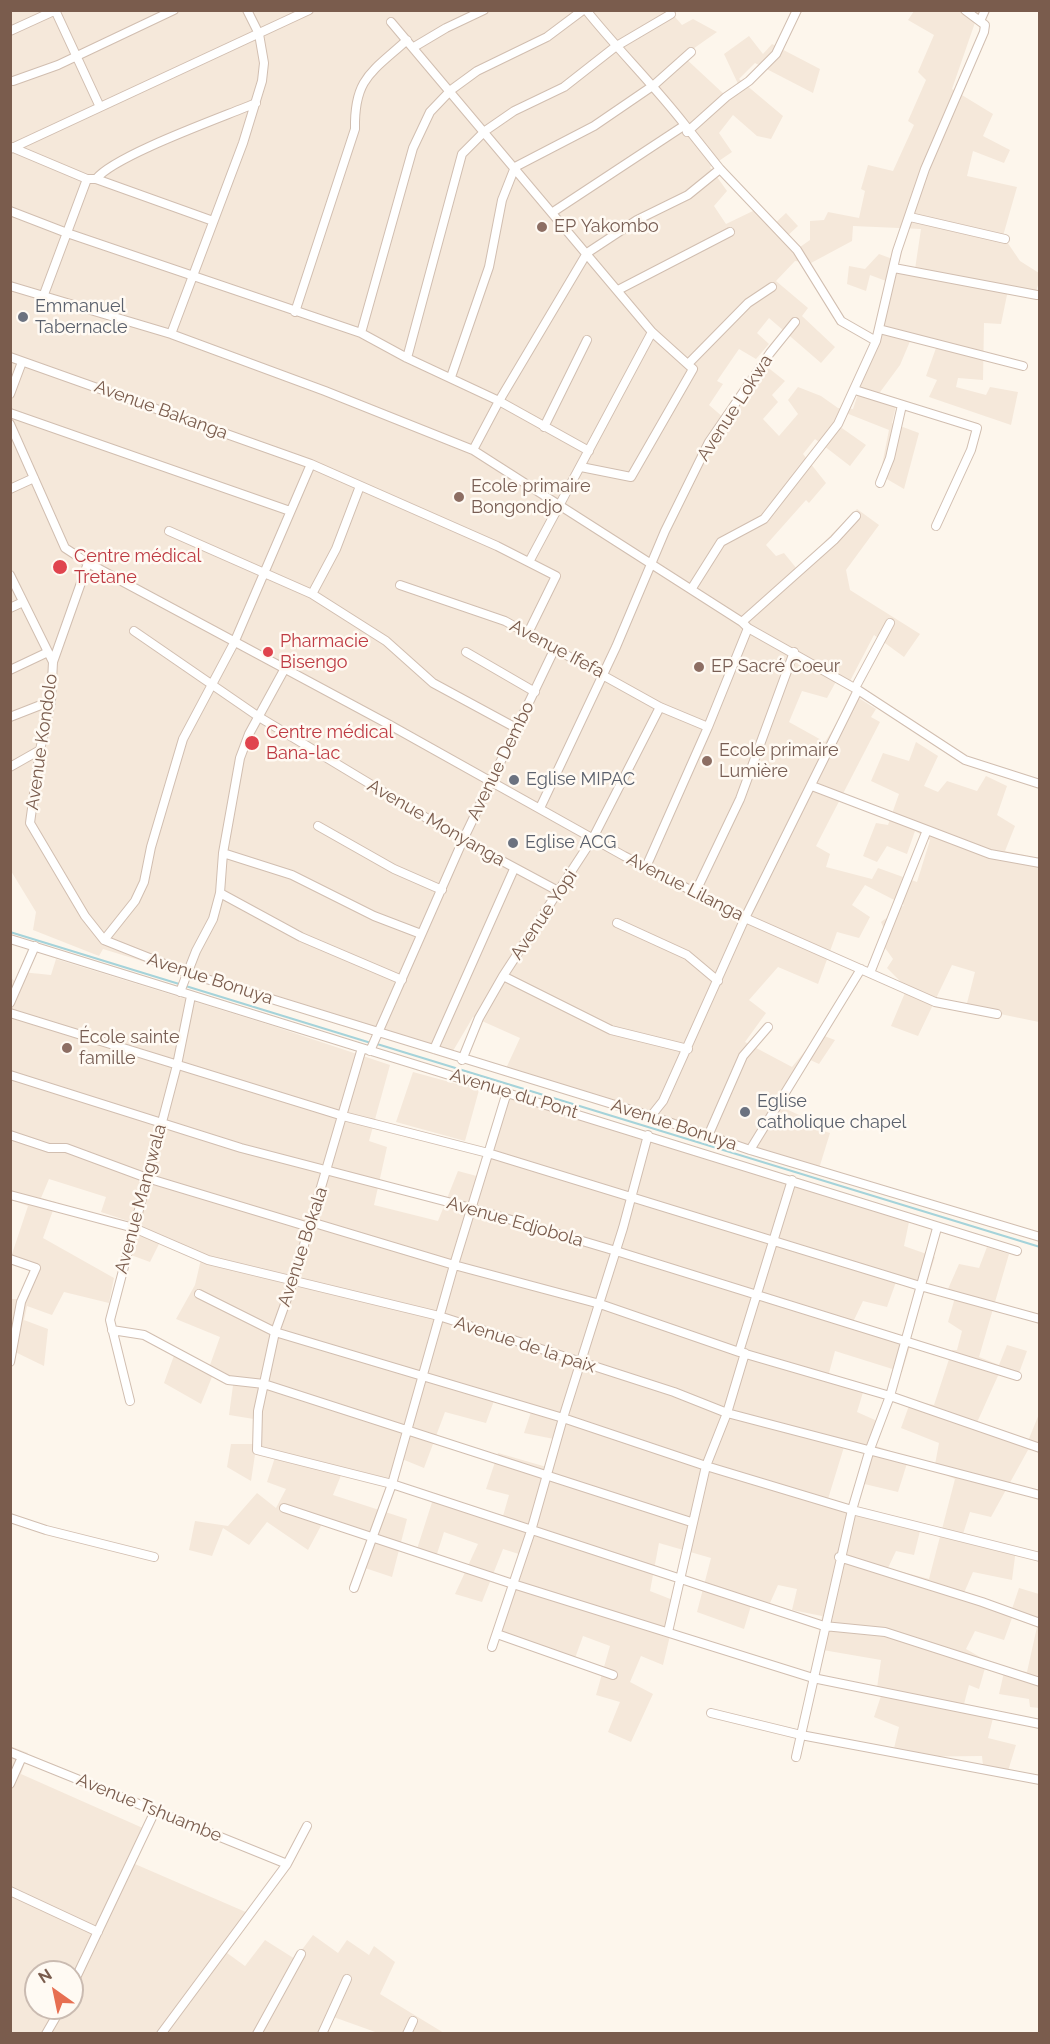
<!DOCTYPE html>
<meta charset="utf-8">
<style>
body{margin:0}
#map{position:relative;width:1050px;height:2044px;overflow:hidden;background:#fdf6ec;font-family:Raleway,sans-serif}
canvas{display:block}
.frame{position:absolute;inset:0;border:12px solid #7a5c4d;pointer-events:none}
.north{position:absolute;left:24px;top:1960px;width:60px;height:60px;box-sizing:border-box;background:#fffaf3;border:2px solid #cabbb1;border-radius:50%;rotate:327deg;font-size:16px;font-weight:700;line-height:24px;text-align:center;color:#7a5c4d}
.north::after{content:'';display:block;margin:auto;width:21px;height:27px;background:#e76f51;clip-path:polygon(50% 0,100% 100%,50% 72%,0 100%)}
</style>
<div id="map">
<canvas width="1050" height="2044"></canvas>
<div class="frame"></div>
<div class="north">N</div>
</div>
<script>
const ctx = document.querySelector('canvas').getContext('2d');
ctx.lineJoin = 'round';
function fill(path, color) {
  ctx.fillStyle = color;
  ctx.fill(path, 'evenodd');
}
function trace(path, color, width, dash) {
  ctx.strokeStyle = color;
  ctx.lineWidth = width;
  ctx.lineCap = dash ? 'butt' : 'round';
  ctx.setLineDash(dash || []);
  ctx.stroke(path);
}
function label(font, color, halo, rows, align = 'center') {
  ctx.font = font + ' Raleway,sans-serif';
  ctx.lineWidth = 5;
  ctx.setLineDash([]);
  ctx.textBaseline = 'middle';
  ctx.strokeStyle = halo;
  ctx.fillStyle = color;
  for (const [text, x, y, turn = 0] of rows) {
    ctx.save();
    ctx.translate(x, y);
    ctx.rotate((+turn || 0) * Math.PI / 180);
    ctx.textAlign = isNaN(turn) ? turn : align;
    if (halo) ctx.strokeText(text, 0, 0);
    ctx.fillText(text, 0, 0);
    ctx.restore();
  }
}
fill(new Path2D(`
 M11,11H670L682,25L693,19L717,32L683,56L726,96L739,86L724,54L749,36L763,54L772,44L820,69L813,93L755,63L739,79L783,116L771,139L757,136L733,115L719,133L732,152L710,167L727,191L714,206L726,224L757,209L772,226L786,213L798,226L784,239L800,247L810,240V221L824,220L828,212L859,218L865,191L861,189L868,165L893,171L914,125L908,121L926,80L918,72L934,35L908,20L914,11H979L952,89L993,114L983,136L1010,150L1004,163L973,151L967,176L1017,187L1003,236L1020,261L1039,273V282L1036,291L1008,290L1001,324L984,323L983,380L958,378L956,387L986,395L990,387L1018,392L1011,425L929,397L937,380L926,376L936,348L911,339L900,365L875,399L896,406L892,423L919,433L904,489L880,475L889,430L846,413L839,426L866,445L850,466L815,439L803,454L826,483L809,503L806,500L766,545L776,556L784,553L797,569L857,509L879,525L846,570L850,590L920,634L904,657L874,635L850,681L839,676L827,698L802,691L789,722L825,742L854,695L876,709L871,717L880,722L816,846L830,854L826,867L872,879L878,868L917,882L930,840L915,831L907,854L887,846L877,862L863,856L876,823L888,825L899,794L871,781L883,753L909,761L916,742L938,756L924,786L938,792L947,781L977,791L986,776L1007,786L997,815L1015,826L1005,851L1039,858V1022L966,1007L975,972L952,965L918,1036L891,1026L907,988L887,968L893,959L880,941L885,931L881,922L904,905L865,885L852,905L870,917L859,938L837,932L818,984L778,967L749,1000L766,1013L745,1042L792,1067L819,1034L835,1040L819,1064L806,1058L777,1105L806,1118L804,1125L830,1133L817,1175L594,1101L503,1075L520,1038L473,1017L450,1056L103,949L99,956L33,930L36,912L11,871ZM853,226L921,229L914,276L899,272L898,261L879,254L865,269L849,266L847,284L866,291L870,275L894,284L853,409L838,408L821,396L798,387L788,400L798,414L779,436L763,419L778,402L772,395L785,381L766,366L724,418L709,405L723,384L717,381L739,349L756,359L769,344L757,333L769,318L821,363L835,347L802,316L808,308L776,281L795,261L811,263L852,241Z
 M56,959L270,1025L390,1065L369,1141L387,1147L374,1205L438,1221L458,1171L484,1178L509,1098L611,1127L909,1222L904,1246L935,1257L924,1289L896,1282L887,1307L863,1301L854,1320L912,1340L902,1372L835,1351L829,1373L864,1389L857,1412L884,1424L876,1446L909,1457L898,1492L856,1482L865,1453L844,1447L828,1499L922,1523L914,1555L896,1551L888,1568L929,1579L955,1479L934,1470L939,1443L901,1428L911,1400L934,1405L952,1350H957L962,1331L948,1322L956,1294L948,1289L959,1264L979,1268L987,1247L1009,1254L979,1357L999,1365L1007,1345L1027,1351L1019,1373L1001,1369L975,1427L1026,1446L1039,1414V1451L1028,1450L991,1517L970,1512L963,1534L1016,1549L1012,1580L973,1572L964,1593L1012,1609L1019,1588L1039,1594V1708L1030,1707L1029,1699L999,1694L1005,1668L1027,1672L1037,1627L1012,1618L1004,1640L975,1631L966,1649L987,1661L979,1689L969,1685L964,1704L995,1710L988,1738L1016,1745L1008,1771L983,1766L982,1756L892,1757L899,1727L874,1717L883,1690L877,1688L881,1660L817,1649L822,1616L792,1610L797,1589L778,1585L770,1603L753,1599L744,1629L697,1612L711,1558L659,1543L650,1591L678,1602L663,1665L641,1656L630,1682L653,1694L631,1742L608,1732L620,1702L596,1695L610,1646L583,1636L574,1661L495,1632L522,1555L503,1549L482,1602L455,1594L478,1544L444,1532L436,1557L417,1549L435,1493L503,1516L509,1495L486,1489L498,1453L550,1468L559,1440L524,1433L533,1406L496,1395L486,1423L445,1412L424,1468L397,1457L390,1484L342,1473L333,1495L407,1519L392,1577L362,1567L370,1538L323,1522L308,1550L267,1522L249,1545L223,1528L212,1556L189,1550L195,1521L228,1526L257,1493L276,1508L286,1489L267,1482L277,1451L256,1448L251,1481L227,1467L231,1444H259L260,1420L229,1415L234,1378L214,1372L201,1404L164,1383L176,1350L210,1365L220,1337L176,1319L195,1285L202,1255L162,1238L150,1262L120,1251L131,1222L101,1212L106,1197L49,1179L41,1198L56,1202L43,1238L114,1278L109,1303L64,1292L52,1315L27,1306L24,1320L48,1329L44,1366L11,1350L15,1324L11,1323V1299H23L33,1266L11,1257L28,1206L12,1200L11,1203V978L17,983L22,972L51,975Z
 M413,1072L479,1090L465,1141L396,1122Z
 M10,1746L28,1753L21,1774L145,1829L128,1861L248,1913L227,1953L245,1966L265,1940L295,1959L313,1935L338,1953L347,1940L369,1955L374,1946L395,1962L380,1994L444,2033H378L328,2015L319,2033H11ZM36,1972H72V2008H36Z`), '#f5e8da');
trace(new Path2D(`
 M10,932L371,1043
 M377,1044L1040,1247`), '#a5d3da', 2);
const minor = new Path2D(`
 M55,10L100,107
 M981,19L985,10
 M391,22L652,332L693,369L631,477L581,467
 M10,31L56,10
 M414,47L446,28L484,10
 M13,81L58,65L174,10
 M685,125L720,169L797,250L841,321L876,341
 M687,132L726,97L749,81L776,54L797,10
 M11,147L87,179H96L213,221
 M10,149L309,10
 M96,179C115,155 223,117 256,103
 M10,211L67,233L361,333L407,358L499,401L589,451
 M553,212L685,125C654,85 618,50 586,10
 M910,217L1005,239
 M894,268L1037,295
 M10,286L171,334L325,391L473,450L742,622L748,628L858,690L965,760L1040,784
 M618,290L730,232
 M43,297L87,179
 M295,312L355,129C354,78 372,72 407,40
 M879,329L1023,366
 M361,333L413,148L430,112L451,90L477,71L547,37L583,10
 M171,334L243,143L262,81L264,63L259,34L247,10
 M10,357L311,464L497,546L556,576L528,633
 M407,358L462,154L485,131L514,111L564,87L615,47L671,14
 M688,364L748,303L772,287
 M451,377L489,267L502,200L515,167L594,126L654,85L691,52
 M855,390L977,428L971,450L936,526
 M10,394L22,362
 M10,413L290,511
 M10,424L65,548L88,563L388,724L624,856L745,918L935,1002L997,1014
 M544,427L587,340
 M473,450L499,401L587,253L637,220L688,195L720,169
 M880,483L890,458L902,405
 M10,489L34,478
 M169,531L312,594L386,641L433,683L518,729
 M529,562L652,332
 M88,563L53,662L51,701L40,750L30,823L85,916L104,940L187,973L651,1116L750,1150L1040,1237
 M10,575L53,662
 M400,585L505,621L660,707L708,727
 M692,588L721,542L764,519L838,424L876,341L897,251L925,169L984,32L985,25L965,10
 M312,594L336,549L360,486
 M10,608L23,602
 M742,622L834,540L856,516
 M134,631L259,717L463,840L560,892
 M466,652L535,692
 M10,670L46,653
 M855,688L890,623
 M10,717L51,701
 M10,767L40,750
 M812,786L990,854L1040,863
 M540,808L616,647L665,531L709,442L770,353L795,322
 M318,826L394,869L442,890
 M223,853L292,875L374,916L421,934
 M646,867L708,727L748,628
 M696,891L740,799L794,652
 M220,893L301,937L402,980
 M617,923L687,955L718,981
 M10,939L1017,1251
 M104,940L135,901L144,882L151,847L183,739L234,643L311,464
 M870,973L927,830
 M503,976L611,1030L688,1049
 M180,992L196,951L213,919L220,893L223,853L240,758L249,734L284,670
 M10,1003L35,946
 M10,1013L343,1116L488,1153L920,1286L1040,1319
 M362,1048L294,1279L275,1332L258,1411L257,1450L392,1484L824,1626L885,1632L1040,1682
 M434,1049L514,869
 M370,1051L463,840L555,648
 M462,1060L479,1018L503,976L593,838L660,707
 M10,1075L241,1148L471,1208L616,1251L1017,1376
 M651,1116L663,1101L745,918L858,690
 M10,1135L49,1148H66L147,1178L309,1227
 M708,1136L743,1056L768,1027
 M750,1150L861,969
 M10,1195L134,1228L208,1260L439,1316L674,1392L727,1413L1040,1495
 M311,1222L454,1265L600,1304L739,1352L890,1396L1040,1448
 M10,1259L36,1268L21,1302L10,1362
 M199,1294L275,1332L563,1418L706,1466L852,1510L1040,1557
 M112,1330L144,1335L228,1380L264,1384L691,1522
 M739,1352L792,1180
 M130,1401L110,1320L177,1065L191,996
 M284,1508L513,1584L813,1678L1040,1724
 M10,1518L46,1530L154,1557
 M839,1557L982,1602L1040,1623
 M354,1588L392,1484L454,1265L507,1092
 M668,1632L706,1466L727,1413L745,1353
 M497,1634L613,1675
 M492,1647L531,1531L563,1418L623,1228L648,1135
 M711,1713L801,1735L1040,1780
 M10,1752L287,1864
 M796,1757L852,1510L870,1449L890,1396L937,1228
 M10,1784L22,1757
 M10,1891L98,1932
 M72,1986L155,1811
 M46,2034L61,2008
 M161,2034L287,1864L307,1826
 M257,2034L301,1954
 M322,2034L347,1979
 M407,2034L413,2021`);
trace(minor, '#d1beb0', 10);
trace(minor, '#fff', 8);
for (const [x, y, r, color] of [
 [542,227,6,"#8d6e63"],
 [23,317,6,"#6b7280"],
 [459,497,6,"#8d6e63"],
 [60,567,8,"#e0444e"],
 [268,652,6,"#e0444e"],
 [699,667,6,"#8d6e63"],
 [252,743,8,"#e0444e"],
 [707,761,6,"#8d6e63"],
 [514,780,6,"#6b7280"],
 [513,843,6,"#6b7280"],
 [67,1048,6,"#8d6e63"],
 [745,1112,6,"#6b7280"]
]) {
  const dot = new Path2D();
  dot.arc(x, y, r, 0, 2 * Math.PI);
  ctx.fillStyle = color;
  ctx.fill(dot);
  trace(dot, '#fffaf3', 2);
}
label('18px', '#785e54', '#fffaf3', [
 ["EP Yakombo",554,227],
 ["Ecole primaire",471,487],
 ["Bongondjo",471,508],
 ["EP Sacré Coeur",711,667],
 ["Ecole primaire",719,751],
 ["Lumière",719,772],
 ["École sainte",79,1038],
 ["famille",79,1059]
], 'left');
label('18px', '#5b616d', '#fffaf3', [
 ["Emmanuel",35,307],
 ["Tabernacle",35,328],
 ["Eglise MIPAC",526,780],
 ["Eglise ACG",525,843],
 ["Eglise",757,1102],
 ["catholique chapel",757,1123]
], 'left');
label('18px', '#7a5c4d', '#fffaf3', [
 ["Avenue Lokwa",735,408,-57],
 ["Avenue Bakanga",161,410,20],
 ["Avenue Ifefa",557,649,28],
 ["Avenue Kondolo",42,742,-82],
 ["Avenue Dembo",501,761,-64],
 ["Avenue Monyanga",436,823,30],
 ["Avenue Lilanga",685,887,27],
 ["Avenue Yopi",544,915,-56],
 ["Avenue Bonuya",210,979,18],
 ["Avenue du Pont",514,1094,17],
 ["Avenue Bonuya",674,1125,18],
 ["Avenue Mangwala",141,1199,-75],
 ["Avenue Edjobola",515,1222,16],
 ["Avenue Bokala",303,1247,-72],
 ["Avenue de la paix",525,1345,18],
 ["Avenue Tshuambe",149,1808,22]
]);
label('18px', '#be3a42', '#fffaf3', [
 ["Centre médical",74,557],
 ["Tretane",74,578],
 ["Pharmacie",280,642],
 ["Bisengo",280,663],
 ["Centre médical",266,733],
 ["Bana-lac",266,754]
], 'left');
</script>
